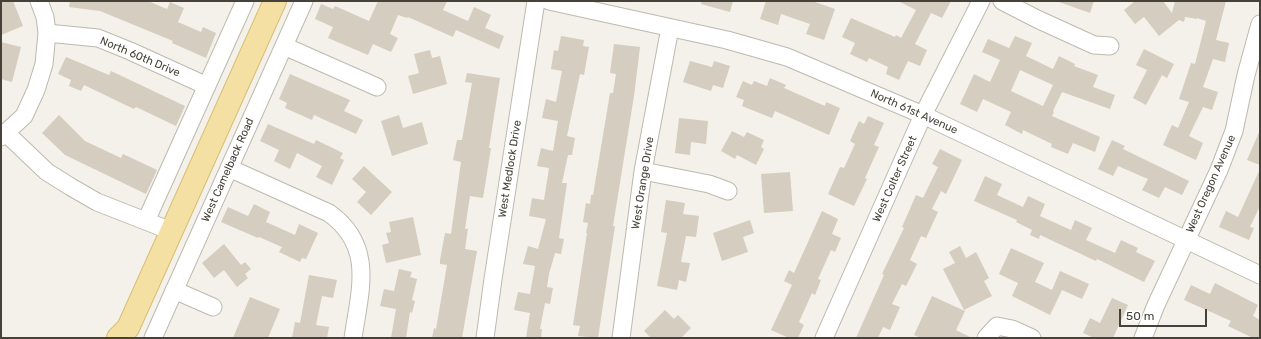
<!DOCTYPE html>
<style>
body{margin:0}
#map{position:relative;width:1261px;height:339px;overflow:hidden;background:#f3f1ea;font-family:Rubik,sans-serif}
canvas{display:block}
.frame{position:absolute;inset:0;border:2px solid #464239;pointer-events:none}
.scale{position:absolute;left:1119px;top:309px;width:88px;height:18px;box-sizing:border-box;border:2px solid #464239;border-top:0;padding-left:5px;font-size:12px;line-height:14px;white-space:nowrap;color:#464239;-webkit-text-stroke:3px #fff;paint-order:stroke}
</style>
<div id="map">
<canvas width="1261" height="339"></canvas>
<div class="frame"></div>
<div class="scale">50 m</div>
</div>
<script>
const ctx = document.querySelector('canvas').getContext('2d');
ctx.lineJoin = 'round';
function fill(path, color) {
  ctx.fillStyle = color;
  ctx.fill(path, 'evenodd');
}
function trace(path, color, width, dash) {
  ctx.strokeStyle = color;
  ctx.lineWidth = width;
  ctx.lineCap = dash ? 'butt' : 'round';
  ctx.setLineDash(dash || []);
  ctx.stroke(path);
}
function label(font, color, halo, rows, align = 'center') {
  ctx.font = font + ' Rubik,sans-serif';
  ctx.lineWidth = 3;
  ctx.setLineDash([]);
  ctx.textBaseline = 'middle';
  ctx.strokeStyle = halo;
  ctx.fillStyle = color;
  for (const [text, x, y, turn = 0] of rows) {
    ctx.save();
    ctx.translate(x, y);
    ctx.rotate((+turn || 0) * Math.PI / 180);
    ctx.textAlign = isNaN(turn) ? turn : align;
    if (halo) ctx.strokeText(text, 0, 0);
    ctx.fillText(text, 0, 0);
    ctx.restore();
  }
}
fill(new Path2D(`
 M1,1H13L23,26L1,35Z
 M70,1H148L167,9L170,2L184,8L178,22L201,32L203,27L216,33L206,58L172,43L173,41L100,11L69,7Z
 M378,1H447L443,10L468,21L474,7L491,15L485,28L504,36L499,49L456,30L453,37L408,17L407,18L398,15L390,34L398,38L391,52L373,44L368,55L328,38L333,27L315,19L321,4L333,9L335,6L369,21Z
 M702,1H733L730,12L701,4Z
 M766,1H812L835,9L824,40L806,34L810,24L781,14L778,25L760,19Z
 M898,1H951L942,18L931,13L915,44L927,50L920,66L908,61L899,80L886,74L888,67L869,58L867,62L850,54L855,43L842,37L851,18L895,37L896,35L901,38L916,10Z
 M1060,1H1094L1090,13L1059,2Z
 M1135,1H1163L1172,13L1175,1H1226L1216,40L1229,43L1225,62L1213,59L1203,87L1218,92L1212,110L1203,107L1189,136L1203,143L1196,160L1163,145L1172,125L1178,128L1189,102L1179,99L1191,63L1195,64L1206,21L1197,18V19L1185,17L1184,22L1179,20L1159,36L1144,17L1135,24L1124,10Z
 M561,36L584,40L583,46L589,47L584,75L580,74L567,136L575,138L572,155H568L562,183H567L559,238L564,239L561,254L555,253L549,274L547,287L553,288L550,304L545,303L540,329H542L541,338H526L530,313L514,310L518,292L530,294L535,266L523,264L528,246L538,249L546,219L529,216L532,198L544,200L549,168L537,166L541,148L553,151L558,121L542,118L546,99L556,102L562,71L551,69L554,50L558,51Z
 M1015,36L1032,43L1026,56L1053,69L1059,56L1075,64L1074,66L1098,75L1093,87L1115,95L1110,109L1062,92L1053,111L1054,112L1052,116L1100,137L1095,152L1073,143L1068,154L1051,147L1052,144L1023,130L1022,134L1005,125L1011,112L983,99L977,112L960,104L974,74L990,82L1000,60L982,52L988,39L1009,48ZM1020,70L1053,85L1043,106L1011,91Z
 M1,42L21,47L12,82L1,79Z
 M614,44L640,47L634,96L613,226H615L598,338H596L578,336L580,326L573,325L587,233H586L588,223L583,222L586,203L590,204L591,195H593L610,93H613L616,74L610,73Z
 M1144,49L1174,64L1167,78L1162,75L1146,105L1133,98L1147,70L1136,65Z
 M430,50L432,58L440,56L447,84L413,94L408,76L419,73L414,54Z
 M66,57L109,75L111,71L185,106L176,126L136,107L134,109L84,85L81,91L69,86L71,80L58,74Z
 M690,61L712,67L714,61L730,66L723,88L713,85L711,91L683,82Z
 M467,73L500,78L489,148H491L483,198L470,196L465,229H468L465,249L477,251L462,338H432L434,328L436,329L447,265L440,264V260L445,233L451,234L461,162L453,160L457,140H462L472,83L465,82Z
 M290,74L350,100L344,111L363,120L356,134L314,115L312,120L285,108L287,103L279,99Z
 M770,78L786,85L784,88L825,106L826,102L840,108L829,135L775,111L772,118L742,106L744,100L736,97L743,81L752,85L754,81L767,86Z
 M59,115L85,141L121,158L123,154L157,170L146,194L65,155L42,133Z
 M399,115L403,128L422,122L428,144L392,156L381,121Z
 M868,116L884,123L874,145L879,147L865,178L867,179L854,206L828,194L840,167L844,168L855,144L850,141L859,121L864,124Z
 M679,118L708,121L706,144L691,142L690,155L675,153Z
 M268,124L314,144L316,140L343,153L340,158L344,160L332,185L316,177L322,166L297,153L290,169L274,161L279,150L260,141Z
 M1260,130V165L1247,160Z
 M732,131L744,137L747,132L764,140L761,147L764,149L756,165L737,155L735,159L721,151Z
 M1112,140L1125,146L1123,149L1189,181L1182,195L1165,187L1159,198L1142,190L1148,179L1118,166L1113,176L1098,169Z
 M940,149L962,160L946,194L941,191L932,209L938,212L926,238L921,236L910,260L917,264L906,286L902,284L892,304L900,307L890,330L883,327L878,338H856L884,275L882,274L904,228L902,227L916,195L923,198L938,167L932,164Z
 M364,166L392,192L371,215L357,202L366,192L352,179Z
 M1260,169V206L1250,227L1254,228L1249,240L1219,227L1226,211L1238,217Z
 M790,172L793,211L764,213L761,174Z
 M985,176L1002,184L997,195L1023,207L1028,196L1045,204L1040,216L1071,230L1075,220L1092,228L1086,240L1115,253L1121,240L1138,248L1136,252L1155,261L1144,282L1097,259L1096,261L1040,235L1039,239L1030,235L1032,230L1016,222L1017,220L974,201Z
 M666,200L685,203L683,214L699,216L696,237L686,236L681,262L690,263L686,282L679,280L677,290L657,286L667,233L661,232Z
 M254,204L270,212L266,222L295,235L299,224L318,233L306,259L302,258L300,262L279,252L282,247L259,237L258,238L221,222L228,207L248,216Z
 M822,211L838,219L832,234L841,238L835,252L831,250L818,279L821,280L815,295L812,293L799,322L804,325L798,338H789L771,330L792,285L784,281L789,270L794,273Z
 M413,217L421,255L386,263L382,245L389,243L386,233L391,232L389,222Z
 M750,220L754,233L743,237L748,252L722,261L713,233Z
 M224,244L241,265L245,262L251,269L245,274L248,278L237,287L224,270L214,278L202,263Z
 M960,246L966,258L976,252L989,278L984,281L992,296L964,310L943,269L955,263L949,252Z
 M1011,248L1044,263L1035,282L1052,290L1060,271L1089,284L1082,299L1062,290L1050,315L1012,296L1018,283L999,274Z
 M399,269L412,272L410,277L417,279L412,300L415,301L412,313L410,312L406,338H391L396,309L380,306L384,289L394,291Z
 M309,275L337,280L333,298L322,296L316,325L329,327L327,338H292L295,322L300,323Z
 M1215,283L1258,305L1253,316L1260,320V338H1253L1228,326L1231,321L1184,300L1191,285L1210,294Z
 M932,296L965,311L956,330L972,338H921L914,335Z
 M250,297L280,309L268,338H233Z
 M1112,298L1128,305L1113,338H1094L1083,333L1090,318L1100,323Z
 M665,310L674,319L678,315L691,328L681,338H651L644,331Z`), '#d4cdc0');
const minor = new Path2D(`
 M549,1L727,40L787,57L923,115L1260,275
 M1002,1L1037,19L1094,45L1110,46
 M47,33L98,38L130,51L207,86
 M284,46L377,87
 M6,133L47,172L71,187L97,202L171,231
 M1,137L24,116L36,90L44,64L47,33L45,17L39,1
 M229,168L329,213C375,246 360,290 353,338
 M643,171L709,184L728,191
 M146,221L245,1
 M174,290L213,307
 M153,338L304,1
 M485,338L493,279L536,1
 M621,338L643,171L670,28
 M824,338L923,115L981,1
 M986,338L997,326L1012,329L1032,338
 M1143,338L1156,305L1219,170L1234,131L1246,75L1260,24`);
const major = new Path2D(`
 M118,338L128,328L275,1`);
trace(minor, '#beb9ad', 19);
trace(major, '#d8be73', 24);
trace(minor, '#fff', 17);
trace(major, '#f4e0a2', 22);
label('11px', '#464239', '#fff', [
 ["North 60th Drive",140,57,23],
 ["North 61st Avenue",914,112,24],
 ["West Medlock Drive",510,169,-81],
 ["West Camelback Road",228,170,-66],
 ["West Colter Street",895,179,-66],
 ["West Orange Drive",643,183,-81],
 ["West Oregon Avenue",1211,184,-66]
]);
</script>
